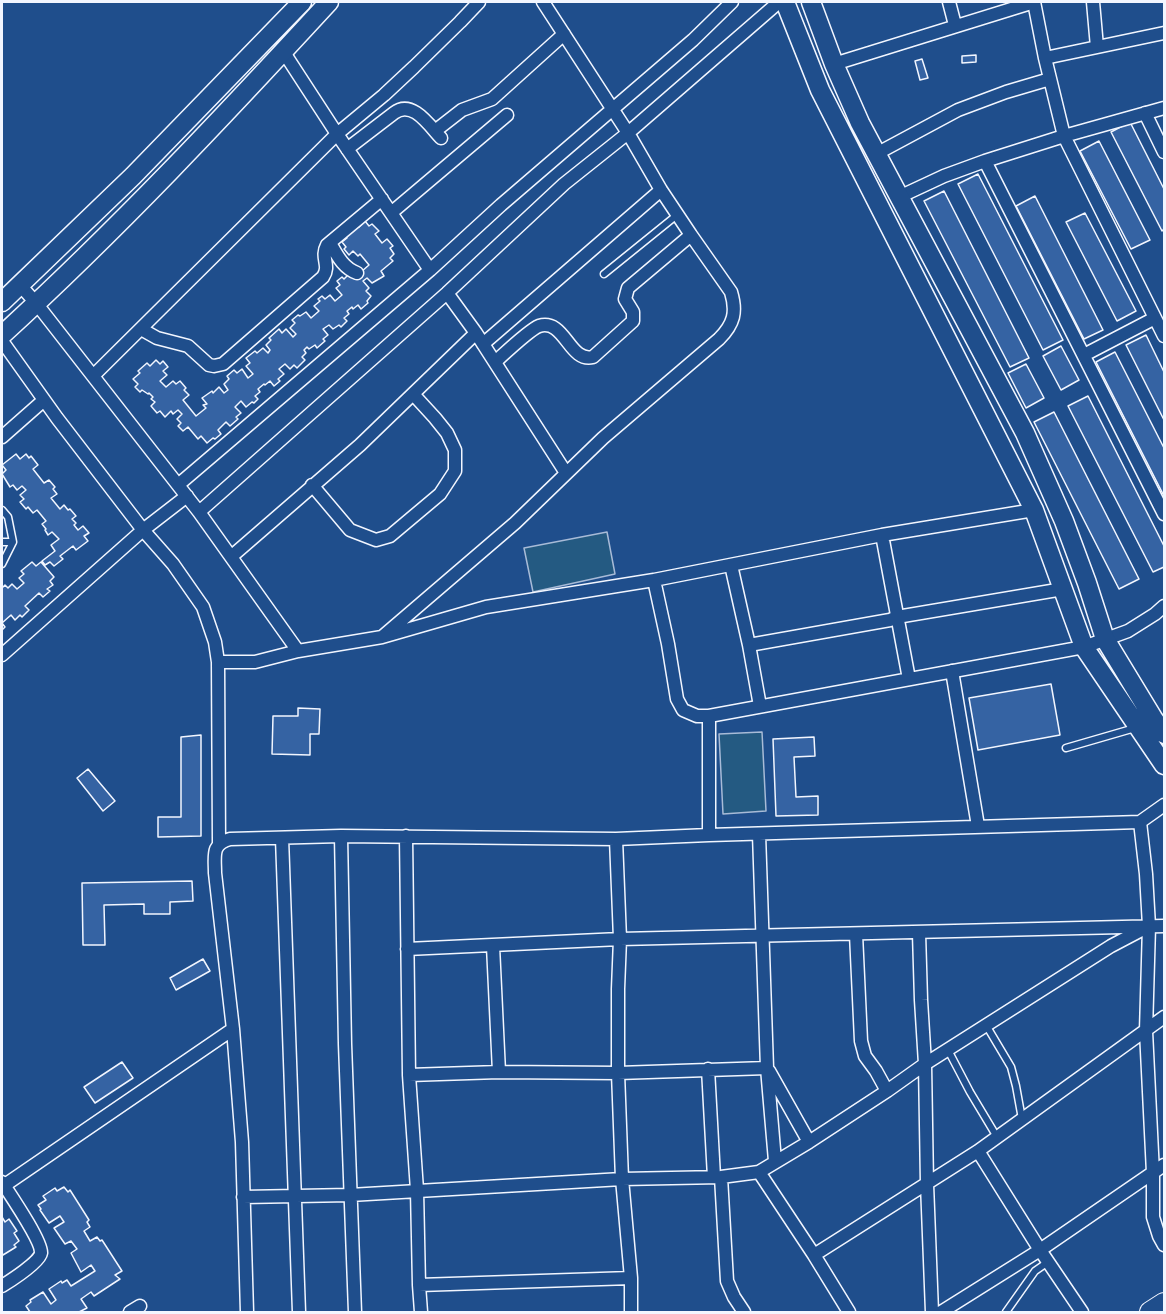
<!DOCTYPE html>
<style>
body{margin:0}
#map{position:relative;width:1166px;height:1314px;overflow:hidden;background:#1f4e8c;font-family:Mulish,sans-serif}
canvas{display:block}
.frame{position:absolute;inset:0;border:3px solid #f2f6ff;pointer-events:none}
</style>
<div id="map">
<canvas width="1166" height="1314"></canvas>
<div class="frame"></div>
</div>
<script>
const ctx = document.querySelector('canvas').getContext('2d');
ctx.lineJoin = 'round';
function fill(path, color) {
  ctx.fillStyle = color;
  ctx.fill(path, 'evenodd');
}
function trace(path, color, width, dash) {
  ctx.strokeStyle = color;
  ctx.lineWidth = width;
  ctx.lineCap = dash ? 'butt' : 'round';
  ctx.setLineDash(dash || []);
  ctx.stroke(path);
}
const green = new Path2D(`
 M607,532L615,574L533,592L524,548Z
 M762,732L766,811L723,814L719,734Z`);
fill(green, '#245a82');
trace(green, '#a8bbd7', 1.5);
const building = new Path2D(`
 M976,55V62L962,63V56Z
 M922,59L928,78L920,80L915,61Z
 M1130,122L1164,189V229L1162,231L1111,132Z
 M1099,141L1150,240L1131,249L1080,151Z
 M978,174L1063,340L1043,350L958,184Z
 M944,191L1029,358L1010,367L924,201Z
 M1035,196L1103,330L1084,339L1016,206Z
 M1085,213L1136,311L1117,321L1066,222Z
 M365,221L369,226L372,224L379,231L375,234L382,243L387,239L393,246L390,248L394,254L390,258L393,261L381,271L384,276L372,283L367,278L363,281L369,288L366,291L371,296L367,301L368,303L361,309L358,305L353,309L352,307L347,311L349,314L344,318L347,321L341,327L339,325L333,329L329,325L323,329L328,335L323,339L325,341L317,348L315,345L309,349L307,347L304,350L306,353L302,357L305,360L297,368L294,365L290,369L285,364L279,369L284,374L278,379L280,381L274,386L270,381L265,385L264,384L258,389L260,392L255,396L258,399L254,403L252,402L246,407L241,401L235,407L241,413L236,417L238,419L230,426L226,422L218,430L221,434L215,439L213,438L207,443L201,436L198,439L188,427L183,431L178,426L181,423L177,419L182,414L178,410L173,414L171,411L165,417L160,411L157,413L151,406L155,402L151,399L153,397L149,393L148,394L142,390L140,392L135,387L138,384L133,379L140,373L138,371L147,363L150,366L156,360L160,364L163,361L168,367L163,371L167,375L160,381L166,387L173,381L176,384L180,381L186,388L184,390L189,395L183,400L196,416L206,408L203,405L207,404L202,398L212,391L213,393L219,387L224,393L228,390L224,384L229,379L227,376L234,370L237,373L242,369L248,378L253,374L246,366L250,363L246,358L255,351L257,353L263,348L268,353L270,350L266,345L271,340L269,338L279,329L282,333L286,329L293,337L296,334L290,328L295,323L292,320L298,315L300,316L306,312L311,318L319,311L314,306L320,301L318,299L322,296L325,299L330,295L335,301L342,295L336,288L340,285L337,281L342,277L344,279L350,273L354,278L369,265L360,254L358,256L353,251L349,255L344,249L346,247L342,242L347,238L345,235L357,225L359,227Z
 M1146,335L1164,372V420L1126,345Z
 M1061,346L1079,380L1061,390L1043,356Z
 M1115,352L1164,448V496L1096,362Z
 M1026,364L1044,398L1026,408L1008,373Z
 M1088,396L1164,546V567L1153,572L1068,406Z
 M1054,412L1139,579L1119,589L1034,422Z
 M16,454L20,459L26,454L29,458L31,456L38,465L33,469L44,483L49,480L55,487L53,489L57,494L51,498L60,509L64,505L68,510L70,509L76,516L72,519L76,523L74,525L78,530L83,526L89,533L84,536L88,541L76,550L73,546L60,556L63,559L54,566L50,562L45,565L42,561L55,551L51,545L59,539L52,532L48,535L45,530L46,529L42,524L46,521L37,510L33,513L28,507L26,509L20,502L24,499L20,495L26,490L22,486L17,490L13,485L10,487L2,474L6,470L2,465Z
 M32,562L36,566L41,562L54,577L50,581L53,585L47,589L50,591L43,597L39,593L25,606L29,610L22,617L20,615L15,620L11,615L2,623L5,627L2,630V588L5,585L8,588L12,584L17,589L24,583L19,578L24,574L21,571Z
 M1051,684L1060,735L978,750L969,698Z
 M298,708L320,709L319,734H310V755L272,754L273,716H298Z
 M201,735V836L158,837V817H181V737Z
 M814,737L815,756L794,757L796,797L818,796V815L776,816L773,739Z
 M88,769L115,801L103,811L77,778Z
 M192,881L193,901L170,902V914H144V904L104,905L105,945H83L82,883Z
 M203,959L210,971L176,990L170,978Z
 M122,1062L133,1078L95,1103L84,1087Z
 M64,1187L68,1192L70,1190L89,1220L87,1222L90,1227L84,1231L90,1241L97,1237L100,1241L102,1240L122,1271L115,1275L120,1279L94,1296L91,1292L81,1299L87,1308L79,1312H30L26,1306L31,1302L30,1300L43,1292L51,1304L56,1300L49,1289L61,1281L62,1283L67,1280L71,1286L95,1271L91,1265L81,1272L71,1253L77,1249L71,1241L65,1244L54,1228L64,1222L60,1216L49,1223L40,1210L41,1209L38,1205L46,1200L43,1196L55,1188L57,1191Z
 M2,1217L5,1222L9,1219L17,1231L14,1233L19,1241L14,1245L16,1247L3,1255L2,1253Z`);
fill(building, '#3563a3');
trace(building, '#f2f6ff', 1.5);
const service = new Path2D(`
 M604,274L677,215
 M2,510L8,517L13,542L2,564
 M2,542H13
 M1066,748L1135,728
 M986,1025L1011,1067L1016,1086L1022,1119
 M948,1050L970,1092L997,1137
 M1006,1312L1035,1271L1048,1262`);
const minor = new Path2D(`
 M949,2L955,25
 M1093,2L1097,47
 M283,51L337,134L430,270
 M1045,58L1164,33
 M834,64L1034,2L1045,58L1064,136L1164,336
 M1145,113L1164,152
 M435,131L462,110L492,99L564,34
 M347,149L394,113C412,99 429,125 441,138
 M876,154L958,110L1006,92L1050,79
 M985,161L1164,514
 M899,197L944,176L985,161L1064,136L1164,108
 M391,213L507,115
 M330,243C337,255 343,268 357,273
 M20,285L36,303L199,512L298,651
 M447,293L476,333L566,473
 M141,329L157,338L188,346L209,365L214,366L223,364L323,277C331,265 320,258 327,245L382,199
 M2,341L57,418L143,530L173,564L203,607L215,642L218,662L219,843
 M483,344L661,190
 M1084,355L1155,318
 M495,362C504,354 529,330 539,326C565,318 569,363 593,357L633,321V312L625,299L628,288L691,235
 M93,376L337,134L384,95L414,67L460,22L479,2
 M2,437L44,400
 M178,485L430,270L501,205L693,40L732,2
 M312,485L350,530L376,540L390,536L440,494L455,471V450L447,433L435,418L413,394
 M1034,510L882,535L654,580L668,644L677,699L683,710L697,716H709L1084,647L1128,631L1155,614L1164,606
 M199,512L447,293L564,184L628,133L779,2
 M882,535L909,679
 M232,556L360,445L476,333
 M731,565L749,645L760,706
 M382,637L515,523L603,438L719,339C734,324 737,312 731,292L691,235L661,190L628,133L543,2
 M749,645L890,620L897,617L1063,589
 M2,655L143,530L187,496
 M218,662H255L298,651L382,637L486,607L654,580
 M952,671L978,826
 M709,716V835
 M1140,822L1146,874L1149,926L1146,1031L1153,1173V1217L1159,1236L1164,1245
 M341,836L345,1044L355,1312
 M406,836L409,1075L417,1190L419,1285L421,1312
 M282,838L299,1312
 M616,839L620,939L618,989V1073L622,1179L631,1278V1312
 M919,933L921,1000L925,1064L927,1184L932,1312
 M856,934L861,1041L865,1056L876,1071L887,1091
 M493,946L499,1072
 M407,949L620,939L1164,926
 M767,1068L775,1161
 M708,1069L714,1177
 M769,1071L809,1142
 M409,1075L499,1072L618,1073L767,1068L759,834
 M978,1151L1040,1250L1082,1312
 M759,1172L814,1255L849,1312
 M721,1177L727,1281L734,1297L744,1312
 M2,1182C9,1193 42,1241 41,1253C40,1262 10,1281 2,1286
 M2,1187L233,1029
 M243,1197L350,1195L622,1179L721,1177L759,1172L809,1142L887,1091L925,1064L1111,946L1149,926
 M814,1255L978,1151L1164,1017
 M419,1285L631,1278
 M130,1312L140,1306
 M247,1312L242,1142L233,1029L215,873C215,856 211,844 230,839L341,836L616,839L709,835L1140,822L1164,805
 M941,1312L1040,1250L1164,1165`);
const secondary = new Path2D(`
 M785,2L820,90L1034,510L1084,647L1164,765
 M811,2L834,64L860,123L1025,433L1064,521L1087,583L1105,639L1153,718L1164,734
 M2,302L133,176L302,2
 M2,335C117,230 224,116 329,2`);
const primary = new Path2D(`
 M1150,1312L1164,1303`);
trace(service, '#f2f6ff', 9);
trace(minor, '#f2f6ff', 15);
trace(secondary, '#f2f6ff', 21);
trace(primary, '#f2f6ff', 22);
trace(service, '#1f4e8c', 6);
trace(minor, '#1f4e8c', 12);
trace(secondary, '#1f4e8c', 18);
trace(primary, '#1f4e8c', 20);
</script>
